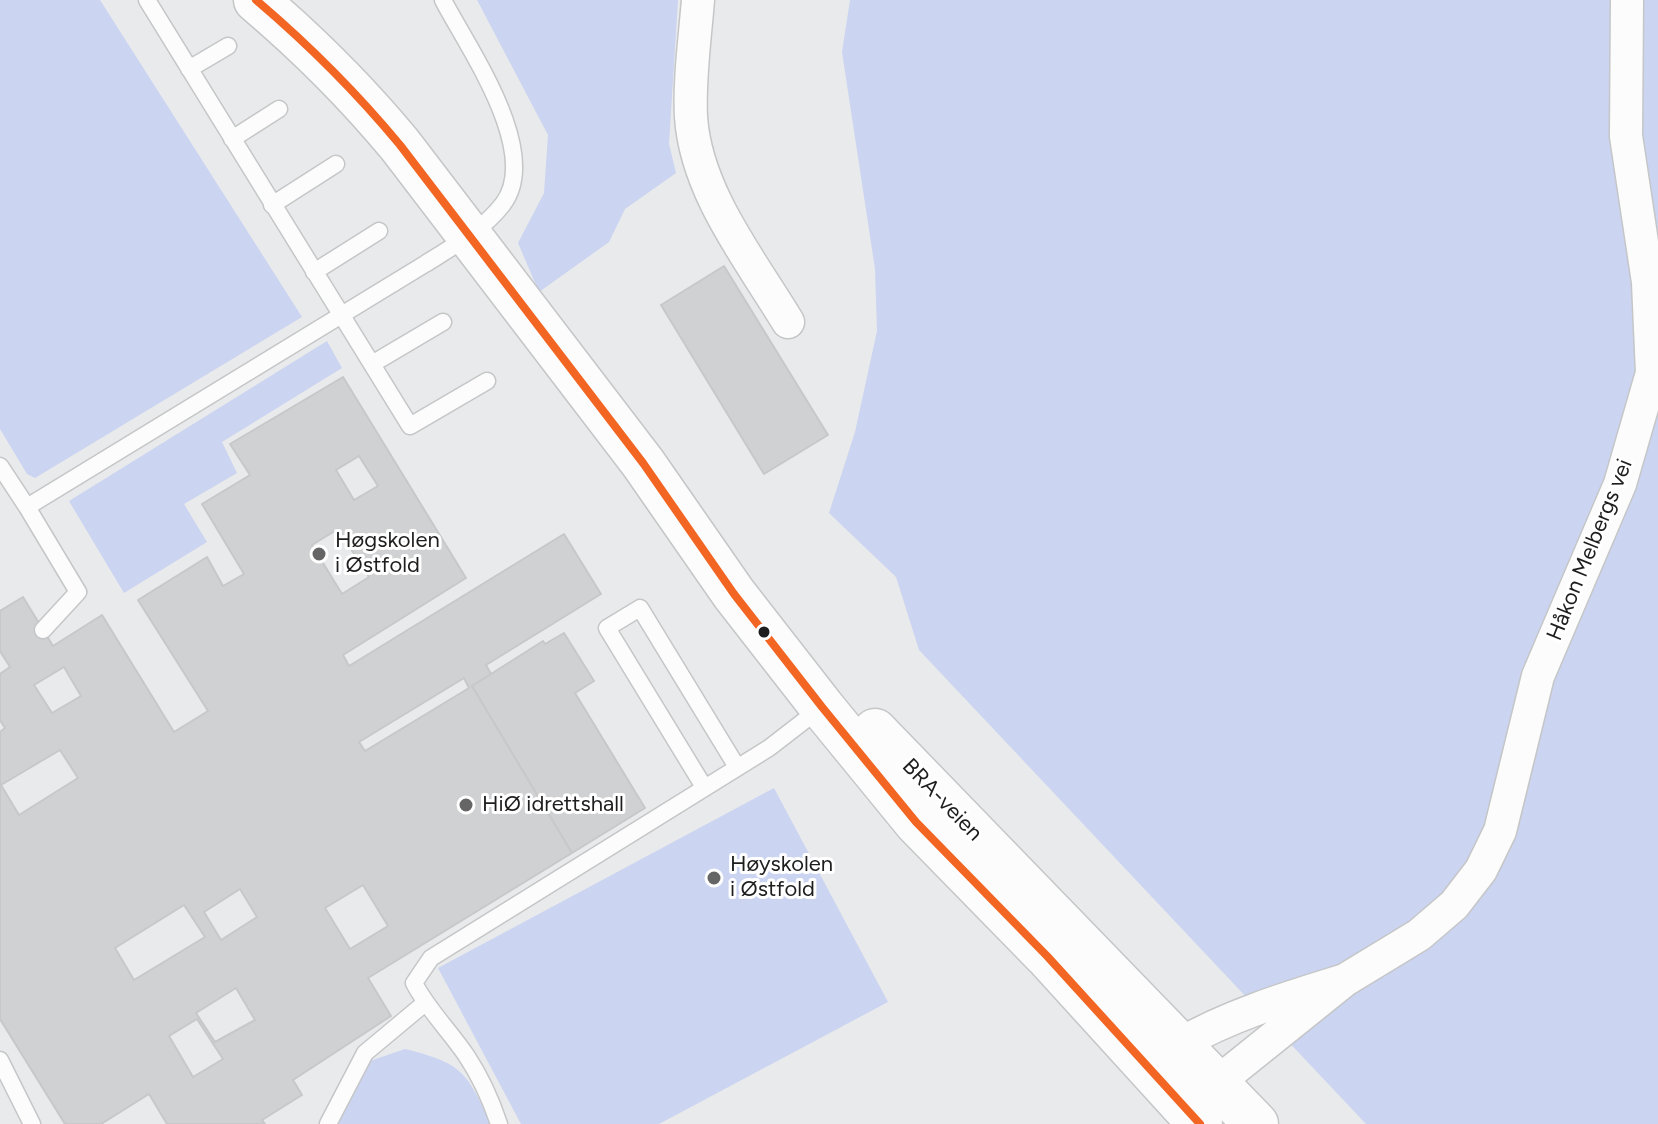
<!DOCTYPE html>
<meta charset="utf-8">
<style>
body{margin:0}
canvas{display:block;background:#e9eaeb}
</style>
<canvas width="1658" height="1124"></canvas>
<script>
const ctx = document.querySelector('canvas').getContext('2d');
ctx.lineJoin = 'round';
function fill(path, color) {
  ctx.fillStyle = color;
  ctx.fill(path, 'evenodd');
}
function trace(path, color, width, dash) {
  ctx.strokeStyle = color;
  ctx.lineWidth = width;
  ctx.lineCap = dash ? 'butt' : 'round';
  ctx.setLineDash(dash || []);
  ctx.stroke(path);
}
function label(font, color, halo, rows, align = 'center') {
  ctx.font = font + ' Figtree,sans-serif';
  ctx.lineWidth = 6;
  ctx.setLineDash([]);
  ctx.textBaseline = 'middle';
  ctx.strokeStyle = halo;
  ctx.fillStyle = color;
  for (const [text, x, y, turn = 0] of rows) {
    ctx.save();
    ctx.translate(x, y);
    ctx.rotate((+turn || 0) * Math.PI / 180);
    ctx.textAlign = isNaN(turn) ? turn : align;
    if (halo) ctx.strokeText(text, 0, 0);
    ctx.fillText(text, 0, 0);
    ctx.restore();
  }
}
fill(new Path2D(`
 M0,0H100L302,317L35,478L27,474L0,429Z
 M477,0H678L669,144L676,173L625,209L609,242L539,292L518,243L544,193L548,135Z
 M850,0H1658V1124H1366L919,650L896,577L829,513L855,432L877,331L875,269L842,52Z
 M327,341L342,368L222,442L237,473L184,504L207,542L124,593L69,501Z
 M774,788L888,1002L659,1124H521L438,968Z
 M405,1049C462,1063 467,1072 491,1124H335L370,1061Z`), '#cbd4f1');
const building = new Path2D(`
 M724,266L828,435L764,474L661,305Z
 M343,377L466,578L343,655L349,666L564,534L601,594L486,665L491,674L472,686L572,853L368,978L391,1016L293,1080L302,1095L262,1120L265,1124H167L149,1094L101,1124H65L0,1019V732L5,728L0,720V674L10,667L0,651V611L23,597L53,646L102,615L174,732L208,711L138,600L207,557L223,586L244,574L202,504L250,475L230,444ZM359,456L378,486L354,500L336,470ZM338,529L369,577L342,594L312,545ZM64,667L81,696L52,713L34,685ZM464,678L469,688L365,751L359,742ZM60,750L78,778L19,815L1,785ZM363,885L388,926L350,949L325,908ZM240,889L257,917L221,940L204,912ZM184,905L205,937L134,980L115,948ZM236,988L255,1020L215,1042L196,1013ZM197,1019L223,1059L193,1077L169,1036Z
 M564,633L594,681L575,693L645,808L572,853L472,686L543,641L545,644Z`);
fill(building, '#d0d1d2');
trace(building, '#c7c8c9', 2);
const service = new Path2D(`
 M147,0L410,426L487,381
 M189,69L228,46
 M232,139L279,109
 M272,205L336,164
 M314,272L379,231
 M372,364L443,322
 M0,466L27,507L425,264C452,247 483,230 503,204C542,152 468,48 443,0
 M27,507L78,592L43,630
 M704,787L607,628L640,608L737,767
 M0,1060L32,1124
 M328,1124L365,1053L425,1003
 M499,1124C491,1100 480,1076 466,1055C449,1030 428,1010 414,983L431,958L769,748L822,707`);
const minor = new Path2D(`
 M698,0C695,38 689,79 691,117C696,192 750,259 788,322
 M1174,1066L1180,1044C1230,1015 1290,997 1345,980
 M1197,1086L1218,1082L1345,980L1419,935L1454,905L1481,870L1500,831L1538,676L1620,484L1652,373L1648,282L1626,136L1627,0`);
const primary = new Path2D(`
 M256,0C309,45 356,92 400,145L643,463L734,594L822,707L916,822L1047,956L1200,1124
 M875,731L1256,1124`);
trace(service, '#c5c6c7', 19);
trace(minor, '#c5c6c7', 35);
trace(primary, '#c5c6c7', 47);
trace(service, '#fcfcfc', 16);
trace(minor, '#fcfcfc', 32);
trace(primary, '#fcfcfc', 44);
trace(new Path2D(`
 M256,0C309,45 356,92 400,145L643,463L734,594L822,707L916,822L1047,956L1200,1124`), '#f26522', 8);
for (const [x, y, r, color] of [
 [319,554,8,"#656566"],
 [764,632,7,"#1e1e1f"],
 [466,805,8,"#656566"],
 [714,878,8,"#656566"]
]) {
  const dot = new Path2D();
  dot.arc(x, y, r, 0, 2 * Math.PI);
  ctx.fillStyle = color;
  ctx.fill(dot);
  trace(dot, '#fff', 3);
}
label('22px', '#1e1e1f', '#fff', [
 ["Høgskolen",335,541],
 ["i Østfold",335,566],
 ["HiØ idrettshall",482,805],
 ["Høyskolen",730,865],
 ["i Østfold",730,890]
], 'left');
label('22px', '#1e1e1f', '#fff', [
 ["Håkon Melbergs vei",1590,550,-68],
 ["BRA-veien",942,800,46]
]);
</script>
